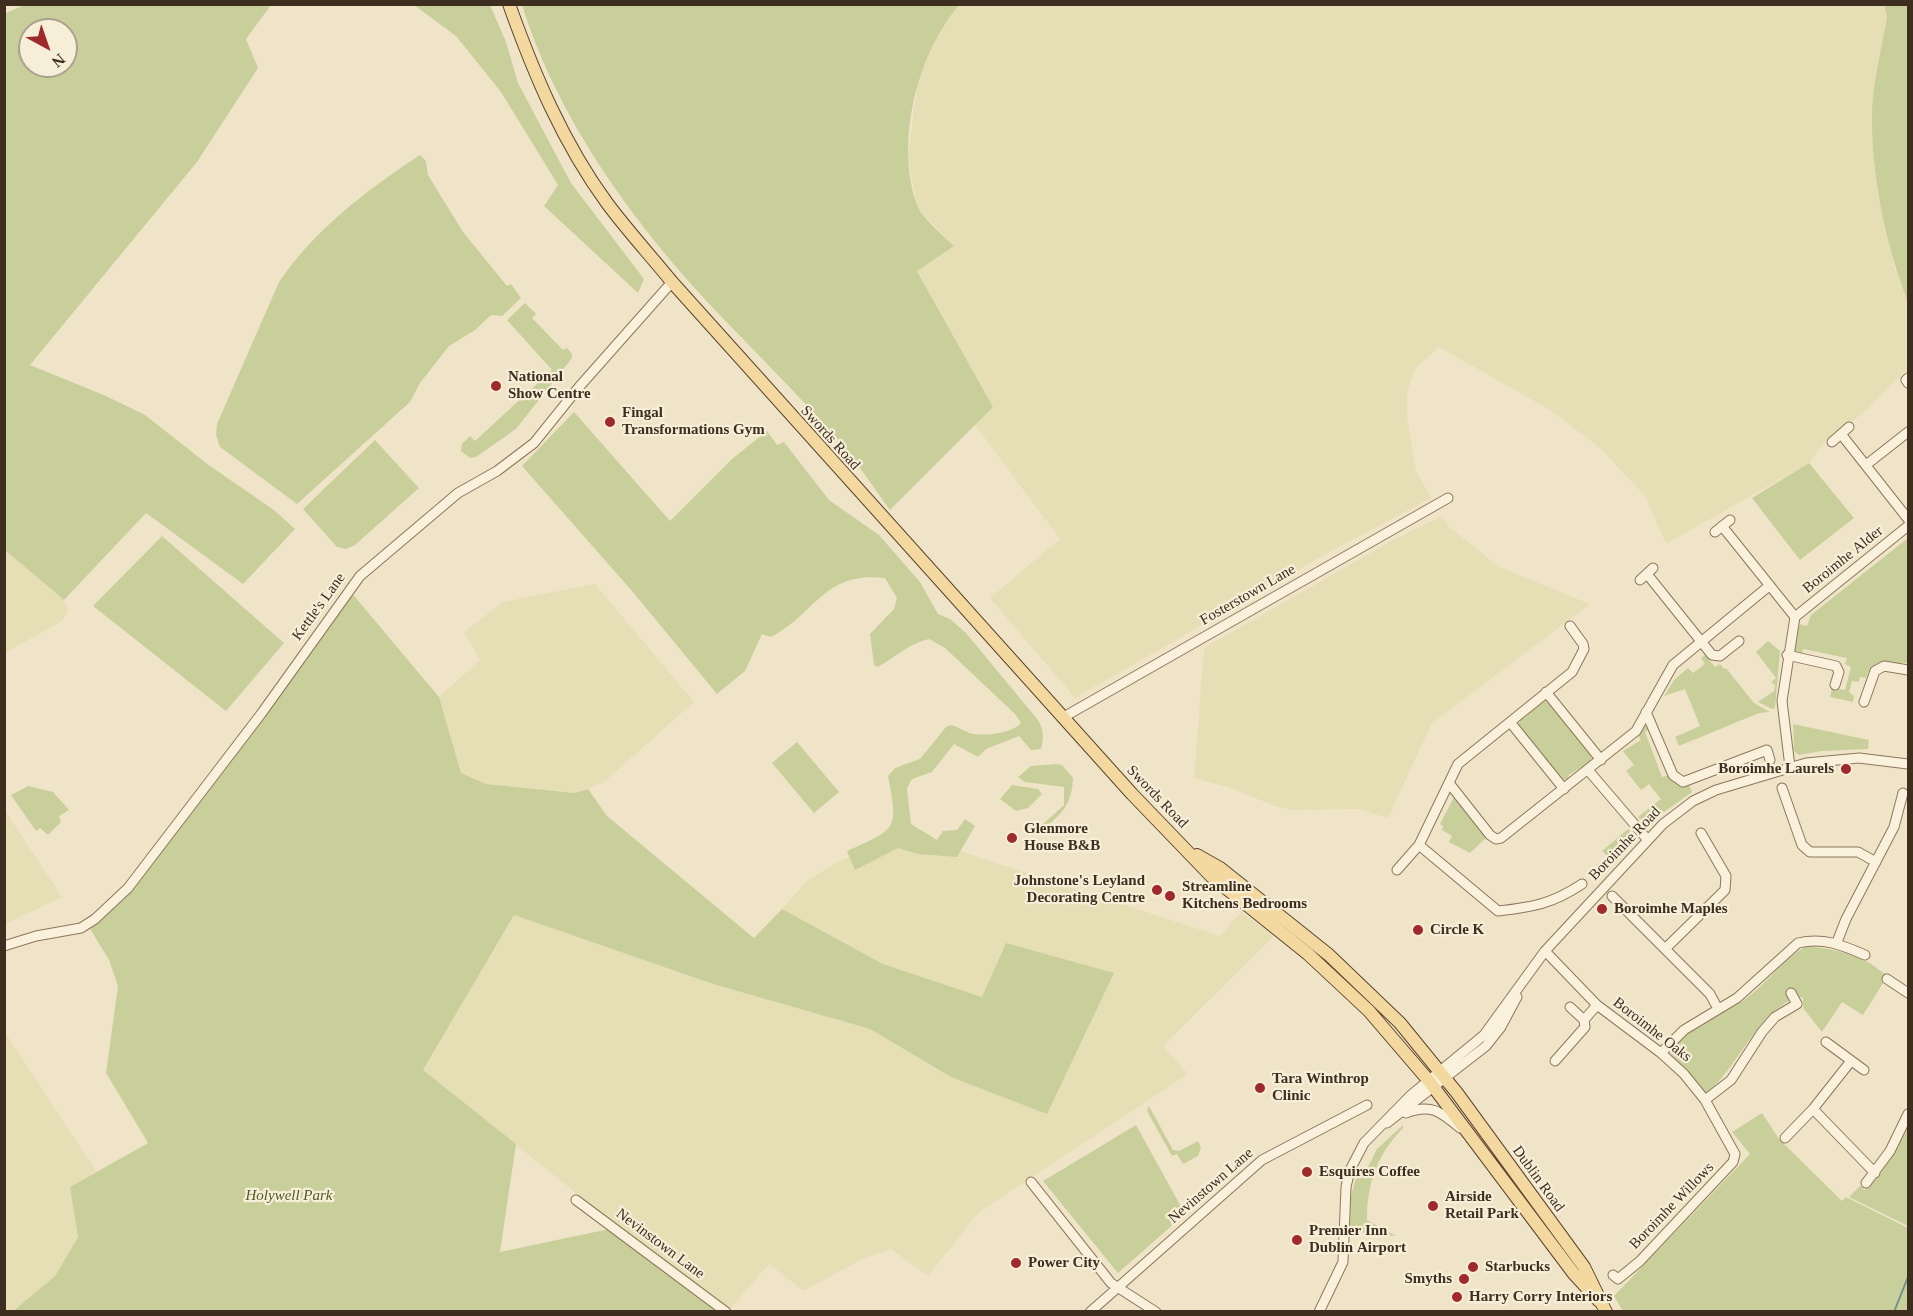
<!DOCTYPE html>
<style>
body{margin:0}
#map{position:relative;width:1913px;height:1316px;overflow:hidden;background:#f0e4c8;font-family:"Times New Roman",serif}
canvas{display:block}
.frame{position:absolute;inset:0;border:6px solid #3d2e20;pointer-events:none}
.north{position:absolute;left:18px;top:18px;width:60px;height:60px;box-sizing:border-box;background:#f7eed8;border:2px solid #ada18e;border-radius:50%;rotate:140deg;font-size:16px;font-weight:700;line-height:24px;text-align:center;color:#3d2e20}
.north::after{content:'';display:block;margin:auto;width:21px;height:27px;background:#9e2a2b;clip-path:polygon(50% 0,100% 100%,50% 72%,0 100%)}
</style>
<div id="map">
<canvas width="1913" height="1316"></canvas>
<div class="frame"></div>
<div class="north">N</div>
</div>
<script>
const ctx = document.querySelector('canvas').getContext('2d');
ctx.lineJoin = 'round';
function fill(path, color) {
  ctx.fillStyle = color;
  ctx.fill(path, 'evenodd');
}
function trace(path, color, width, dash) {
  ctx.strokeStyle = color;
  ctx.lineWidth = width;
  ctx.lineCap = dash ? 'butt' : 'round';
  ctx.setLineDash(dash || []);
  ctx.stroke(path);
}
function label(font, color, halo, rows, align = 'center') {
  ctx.font = font + ' "Times New Roman",serif';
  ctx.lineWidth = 4.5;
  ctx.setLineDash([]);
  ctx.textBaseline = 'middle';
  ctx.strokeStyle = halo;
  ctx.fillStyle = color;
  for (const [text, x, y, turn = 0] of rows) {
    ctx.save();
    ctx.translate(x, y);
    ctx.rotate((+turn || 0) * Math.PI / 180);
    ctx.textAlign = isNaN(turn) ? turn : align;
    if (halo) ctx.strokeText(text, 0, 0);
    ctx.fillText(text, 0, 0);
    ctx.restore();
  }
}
fill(new Path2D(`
 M959,5H1883L1887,17L1872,113L1878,187L1894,266L1908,302V368L1869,408L1824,443L1809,463L1666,544L1645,496L1600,448L1550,410L1439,347L1416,368L1407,391V417L1416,471L1431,498L1333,550L1075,698L990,598L1060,539L975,425L993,407L917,270L954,246L917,208L908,157L918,79L942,24Z
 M1442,516L1448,526L1499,567L1590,604L1432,723L1388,818L1359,809L1291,810L1275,806L1228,787L1194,778L1204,648L1393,540Z
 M5,550L64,600L68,611L62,621L5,653Z
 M595,584L694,702L603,783L575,793L486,784L461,773L439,697L480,660L464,632L503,602Z
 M4,809L62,897L5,924H4Z
 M895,830L1220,936L1241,912L1274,936L1163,1046L1188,1074L978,1213L928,1276L891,1249L861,1260L803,1291L769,1264L730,1309L617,1226L423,1070L514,915L713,984L870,1029L951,1077L982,997L883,964L782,909L807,881L839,861L878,845Z
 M4,1031L96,1171L71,1187L78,1237L55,1276L12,1312L4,1311Z`), '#e6deb5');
fill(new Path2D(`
 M26,4L271,5L246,39L258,68L197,162L30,365L106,396L145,415L210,466L274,510L295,529L243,584L146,513L64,600L5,550L4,14ZM30,30H66V66H30Z
 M414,5H490L506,42L518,83L571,183L644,279L638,293L544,206L558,185L501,92L456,36Z
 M522,5H959C917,54 895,142 917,205C921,217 945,237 954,246L917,271L993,407L890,510C871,484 853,456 832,433C787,382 737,335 691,284C619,203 554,108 522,5Z
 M1884,5H1908V302C1886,246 1871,174 1872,113C1873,81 1882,48 1887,17Z
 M420,155L426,161L428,175L463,232L507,286L511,284L521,298L502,316L491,315L475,330L449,346L420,383L410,402L297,504L220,447L216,435L217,424L279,282C314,230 368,189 420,155Z
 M525,303L536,314L532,318L563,350L567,348L572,354V358L516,429L476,457L470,458L461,451L462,444L470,436L475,441L552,370L507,320Z
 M574,412L670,521L732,459L767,431L777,445L784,442L829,500L879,535L920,582L938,614L950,619L966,633L1038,720C1044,730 1044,738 1041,749L1031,750L1019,736L986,749L978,757L954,744L932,772L912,779L907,788L911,824L937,840L943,831L957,830L965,819L975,826L957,857L918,854L898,848L855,870L847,851C896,829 899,831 888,776L895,768L920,759L946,727L951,725C959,727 967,733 974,734C986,736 1013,733 1021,723L1015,714L945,648L929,639C909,643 896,657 878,667L874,665L870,634L894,609L897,598L885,578C823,571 816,614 771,637L762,634L745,671L717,694L632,591L522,466Z
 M375,440L419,488L355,545L346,549L337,547L303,509Z
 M1809,463L1854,518L1800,560L1752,498Z
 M162,536L284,643L226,711L93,606Z
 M1908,538V663H1878L1868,672L1866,678L1860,677L1859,682L1852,681L1849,692L1854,696L1853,702L1830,697L1832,688L1845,690L1851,667L1845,664L1847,658L1803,649L1802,654L1796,653L1793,644L1800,624L1807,626L1811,615Z
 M350,591L439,697L461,773L486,784L575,793L588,789L607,816L754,938L782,909L883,964L982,997L1006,943L1114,973L1047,1114L951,1077L870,1029L713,984L514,915L423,1070L516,1144L500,1252L614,1228L726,1311L12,1312L55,1276L78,1237L70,1187L148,1143L106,1073L118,986L109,960L89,927L107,913Z
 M1768,641L1780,651L1775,708L1772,709L1758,702L1774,691L1775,685L1771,682L1776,678L1756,652Z
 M1705,655L1715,667L1720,664L1724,669L1726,668L1754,703L1770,712L1759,713L1679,746L1675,737L1700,726L1685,689L1664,696L1674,680L1688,668L1693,673L1705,664L1701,658Z
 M1543,700L1550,703L1592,754L1591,761L1569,775L1567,780L1561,779L1518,726L1521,717L1523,719Z
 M1793,724L1869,740L1868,749L1822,751L1799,755L1794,751Z
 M1646,726L1649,729L1645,732L1662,777L1668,775L1679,786L1689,785L1692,792L1646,825L1638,817L1661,799L1649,784L1641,790L1626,771L1634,765L1623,751L1641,740L1637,734Z
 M797,742L839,792L814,813L772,763Z
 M1057,764L1062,765L1073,778C1072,806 1060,816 1039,832L1041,826L1064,805V787L1025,782L1018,777L1031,766Z
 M1012,785L1038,789L1042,794L1028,808L1016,811L1000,799Z
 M28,786L53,792L69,810L59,816L61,822L48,835L40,828L36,831L11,795Z
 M1454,797L1487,837L1470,853L1449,842L1452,836L1442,830L1443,826L1440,824Z
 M1628,829L1635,838L1615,863L1602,851Z
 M1806,946C1828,948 1848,952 1868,962C1875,966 1879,971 1888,975L1863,1015L1842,1002L1822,1032L1803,1008V998L1797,996C1787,1002 1775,1009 1767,1018C1743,1044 1732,1071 1705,1095L1670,1053C1685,1024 1719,1018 1744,1000C1767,984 1782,960 1806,946Z
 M1149,1106L1173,1150L1179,1151L1198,1141L1201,1147L1198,1156L1183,1164L1177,1154L1172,1156L1147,1111Z
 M1762,1113L1779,1139L1842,1201L1846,1197L1908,1228V1311H1623L1614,1296L1750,1154L1732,1132Z
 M1136,1125L1185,1214L1118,1273L1043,1181Z
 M1403,1125V1128C1377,1155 1367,1183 1367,1220L1396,1236L1358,1232L1350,1225L1351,1196L1359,1167L1367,1169L1377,1149Z
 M1908,1126V1226L1849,1197L1860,1186L1865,1190L1894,1153Z`), '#c9cf9b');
trace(new Path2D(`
 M1894,1312L1908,1277`), '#6f938a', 2);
const minor = new Path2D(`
 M1908,378L1906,380L1908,383
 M1841,434L1908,519
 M1832,442L1849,427
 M1866,465L1908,432
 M1722,526L1795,617L1782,701L1790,767
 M1715,532L1730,520
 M1647,574L1712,655L1720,656L1739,641
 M1640,580L1653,568
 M1795,617L1908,526
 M1787,655L1836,666L1839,672L1835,685
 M1546,692L1601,760
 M1864,702L1875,671L1884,666L1908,670
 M1646,712L1673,775L1683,782L1767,750L1770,760
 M1062,718L1448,498
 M1510,722L1564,789
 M1588,770L1647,839
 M1449,783L1490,835L1496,839L1501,838L1636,731L1673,665L1769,586
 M1782,788L1802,845L1810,852H1858L1876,862
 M1419,845L1498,911C1533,907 1552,904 1582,884
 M1397,870L1419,845L1458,764L1572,672L1584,649L1583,644L1570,626
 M1612,896L1710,994L1718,1009
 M1837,942L1846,919L1894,827L1903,793
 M4,946L36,936L81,928L95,919L128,888L261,714L360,576L458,493L497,471L534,443L579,387L672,282
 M1665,949L1725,890L1726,876L1701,833
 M1545,951L1597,1005L1661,1053L1684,1074L1705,1100L1735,1154L1733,1162L1640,1261L1618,1279L1613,1275
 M1887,979L1908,993
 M1570,1007L1584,1020
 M1826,1042L1864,1070
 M1661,1053L1684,1030L1737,998L1798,943C1823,937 1842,945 1865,955
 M1555,1061L1585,1027L1584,1020L1597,1005
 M1705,1100L1731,1080L1762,1032L1775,1017L1797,1004L1791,993
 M1813,1109L1875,1173
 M1406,1113C1431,1103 1441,1112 1460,1128
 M1387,1123L1486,1046L1501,1027L1517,997
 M1785,1138L1813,1109L1851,1061
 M1031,1182L1111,1283L1156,1312
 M1866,1183L1890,1151L1908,1114
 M576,1200L726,1312
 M1090,1312L1262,1160L1367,1105
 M1319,1312L1343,1262L1346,1187L1350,1170L1364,1143L1411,1095L1484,1035L1545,951L1663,824L1693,801L1716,790L1806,763L1859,758L1908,764`);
const major = new Path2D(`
 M509,4C534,74 563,143 607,203C627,230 650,255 672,282L1132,794L1211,876L1308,954L1369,1011L1429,1081L1574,1274L1599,1301
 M1197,855L1220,868L1329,955L1400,1023L1457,1093L1584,1267L1606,1312`);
trace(minor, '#8d765c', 11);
trace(major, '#5b4430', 14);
trace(minor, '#faf1dc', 9);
trace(major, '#f3d9a0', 12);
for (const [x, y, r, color] of [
 [496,386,6,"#9e2a2b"],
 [610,422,6,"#9e2a2b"],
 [1846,769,6,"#9e2a2b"],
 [1012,838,6,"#9e2a2b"],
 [1157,890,6,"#9e2a2b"],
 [1170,896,6,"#9e2a2b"],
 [1602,909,6,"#9e2a2b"],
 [1418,930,6,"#9e2a2b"],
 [1260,1088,6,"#9e2a2b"],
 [1307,1172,6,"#9e2a2b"],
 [1433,1206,6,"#9e2a2b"],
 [1297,1240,6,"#9e2a2b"],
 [1016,1263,6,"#9e2a2b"],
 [1473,1267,6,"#9e2a2b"],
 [1464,1279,6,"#9e2a2b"],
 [1457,1297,6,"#9e2a2b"]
]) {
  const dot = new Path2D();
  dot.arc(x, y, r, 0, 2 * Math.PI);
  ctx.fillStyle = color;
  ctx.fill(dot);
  trace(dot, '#f7eed8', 2);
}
label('bold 15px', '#3d2e20', '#f7eed8', [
 ["National",508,377],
 ["Show Centre",508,394],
 ["Fingal",622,413],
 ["Transformations Gym",622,430],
 ["Boroimhe Laurels",1834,769,"right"],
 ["Glenmore",1024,829],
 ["House B&B",1024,846],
 ["Johnstone's Leyland",1145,881,"right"],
 ["Decorating Centre",1145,898,"right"],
 ["Streamline",1182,887],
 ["Kitchens Bedrooms",1182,904],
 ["Boroimhe Maples",1614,909],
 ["Circle K",1430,930],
 ["Tara Winthrop",1272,1079],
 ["Clinic",1272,1096],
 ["Esquires Coffee",1319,1172],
 ["Airside",1445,1197],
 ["Retail Park",1445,1214],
 ["Premier Inn",1309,1231],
 ["Dublin Airport",1309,1248],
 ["Power City",1028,1263],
 ["Starbucks",1485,1267],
 ["Smyths",1452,1279,"right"],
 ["Harry Corry Interiors",1469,1297]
], 'left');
label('15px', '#3d2e20', '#f7eed8', [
 ["Swords Road",830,438,48],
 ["Boroimhe Alder",1843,560,-39],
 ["Fosterstown Lane",1248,595,-30],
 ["Kettle's Lane",319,607,-54],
 ["Swords Road",1157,797,46],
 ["Boroimhe Road",1625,844,-46],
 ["Boroimhe Oaks",1652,1030,38],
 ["Dublin Road",1538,1179,54],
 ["Nevinstown Lane",1211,1186,-41],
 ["Boroimhe Willows",1672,1206,-46],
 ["Nevinstown Lane",660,1244,37]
]);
label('italic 15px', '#4d5a26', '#f7eed8', [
 ["Holywell Park",289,1196]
]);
</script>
